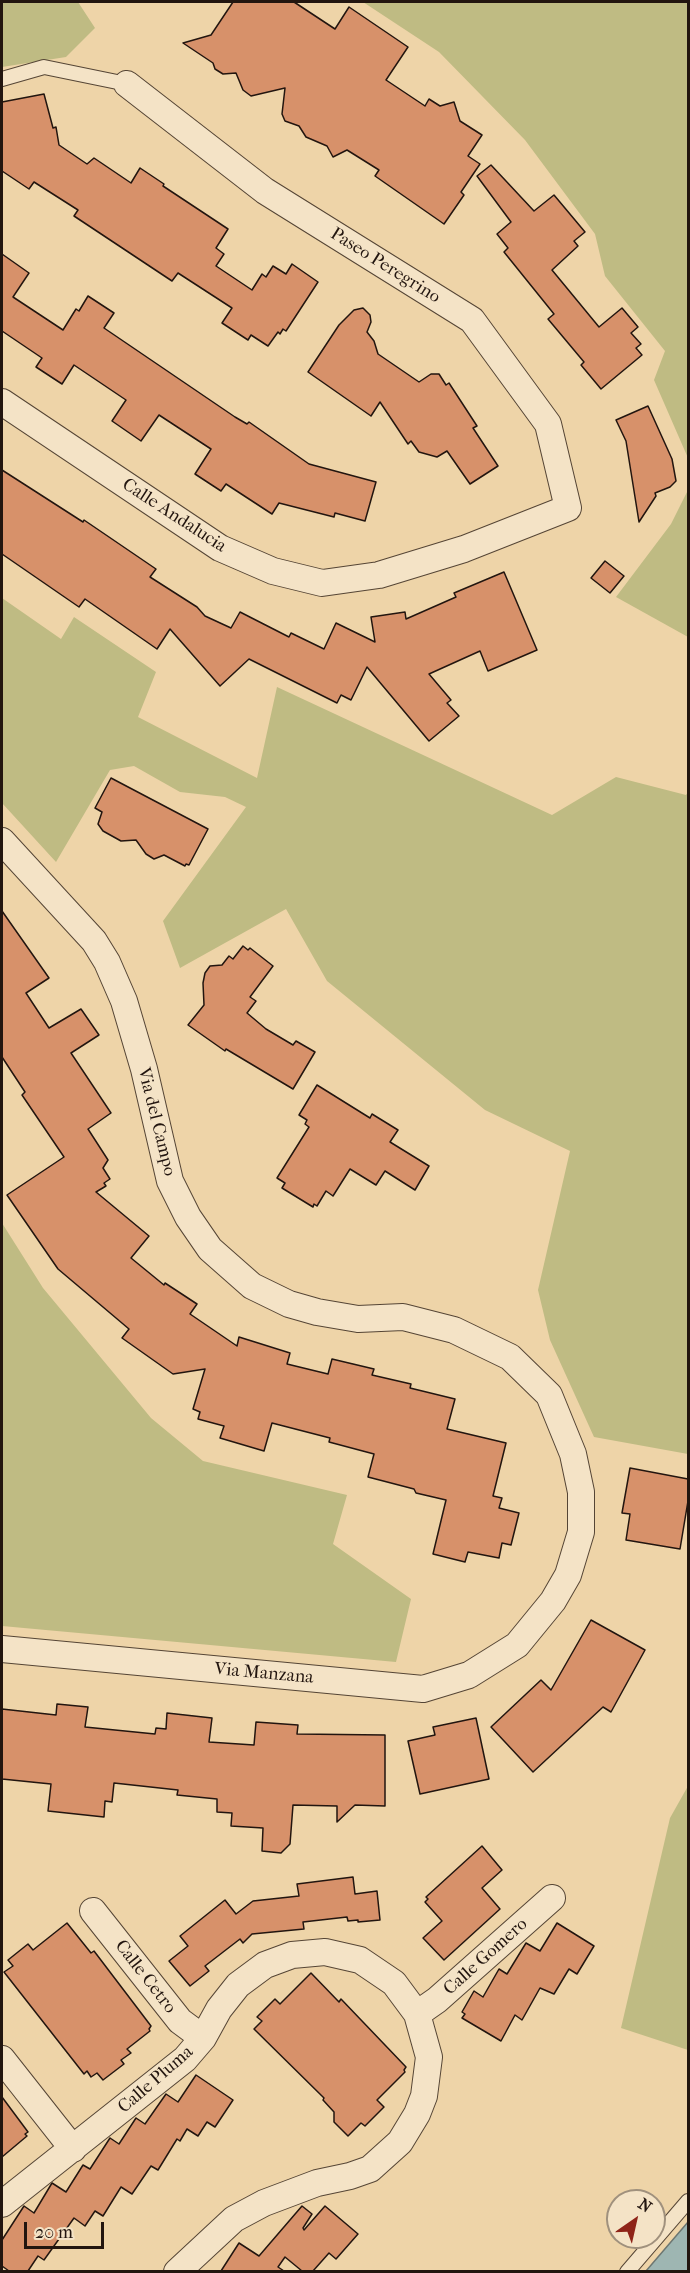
<!DOCTYPE html>
<style>
body{margin:0}
#map{position:relative;width:690px;height:2273px;overflow:hidden;background:#eed4a8;font-family:"IM FELL French Canon",serif}
canvas{display:block}
.frame{position:absolute;inset:0;border:3px solid #22150f;pointer-events:none}
.north{position:absolute;left:606px;top:2189px;width:60px;height:60px;box-sizing:border-box;background:#f4e3c6;border:2px solid #a0917d;border-radius:50%;rotate:34deg;font-size:16px;font-weight:700;line-height:24px;text-align:center;color:#22150f}
.north::after{content:'';display:block;margin:auto;width:21px;height:27px;background:#8f2418;clip-path:polygon(50% 0,100% 100%,50% 72%,0 100%)}
.scale{position:absolute;left:24px;top:2222px;width:80px;height:27px;box-sizing:border-box;border:3px solid #22150f;border-top:0;padding-left:8px;font-size:18px;line-height:21px;white-space:nowrap;color:#22150f;-webkit-text-stroke:4px #f4e3c6;paint-order:stroke}
</style>
<div id="map">
<canvas width="690" height="2273"></canvas>
<div class="frame"></div>
<div class="north">N</div>
<div class="scale">20 m</div>
</div>
<script>
const ctx = document.querySelector('canvas').getContext('2d');
ctx.lineJoin = 'round';
function fill(path, color) {
  ctx.fillStyle = color;
  ctx.fill(path, 'evenodd');
}
function trace(path, color, width, dash) {
  ctx.strokeStyle = color;
  ctx.lineWidth = width;
  ctx.lineCap = dash ? 'butt' : 'round';
  ctx.setLineDash(dash || []);
  ctx.stroke(path);
}
function label(font, color, halo, rows, align = 'center') {
  ctx.font = font + ' "IM FELL French Canon",serif';
  ctx.lineWidth = 4.5;
  ctx.setLineDash([]);
  ctx.textBaseline = 'middle';
  ctx.strokeStyle = halo;
  ctx.fillStyle = color;
  for (const [text, x, y, turn = 0] of rows) {
    ctx.save();
    ctx.translate(x, y);
    ctx.rotate((+turn || 0) * Math.PI / 180);
    ctx.textAlign = isNaN(turn) ? turn : align;
    if (halo) ctx.strokeText(text, 0, 0);
    ctx.fillText(text, 0, 0);
    ctx.restore();
  }
}
fill(new Path2D(`
 M2,2H78L95,28L66,57L2,67Z
 M363,2H688V458L654,380L665,351L605,276L595,234L525,140L439,52Z
 M688,490V637L616,597L671,524Z
 M2,598L61,639L74,617L156,672L138,717L257,778L277,687L552,815L616,777L686,795L688,792V1454L594,1437L550,1340L538,1290L570,1151L485,1110L327,981L286,909L180,968L163,921L246,807L225,797L180,792L134,766L110,770L56,862L2,803Z
 M2,1223L43,1288L151,1418L203,1461L347,1495L333,1544L411,1599L396,1662L2,1626Z
 M688,1786V2050L621,2028L670,1818Z`), '#bfbb83');
const water = new Path2D(`
 M688,2222V2271H646Z`);
fill(water, '#9eb6b2');
trace(water, '#6c7671', 1.5);
const building = new Path2D(`
 M233,2H294L335,29L349,7L408,47L386,80L425,106L429,99L440,106L454,102L460,121L482,135L468,156L480,164L461,192L464,195L444,224L375,176L379,170L347,150L333,157L327,146L306,137L299,126L285,121L282,114L285,88L251,96L243,90L236,73L223,74L215,69L213,63L183,43L211,35Z
 M44,94L53,128L56,127L59,145L87,164L94,158L131,183L140,168L164,184L163,186L228,229L216,248L224,254L216,266L252,290L262,274L266,277L273,266L286,274L292,264L318,282L286,331L283,329L280,334L278,332L268,346L251,335L248,340L222,323L232,308L178,273L172,281L74,216L78,210L34,182L29,189L2,171V102Z
 M491,165L534,211L554,195L585,232L574,241L578,246L552,270L599,327L622,308L638,327L631,333L641,344L636,348L642,355L601,389L581,365L584,362L548,319L554,314L504,252L508,248L497,234L511,222L477,176Z
 M2,254L29,273L13,297L63,330L76,309L79,311L88,296L114,313L104,328L235,417L247,424L249,422L309,464L376,482L365,521L335,513L334,517L279,503L272,514L226,484L221,491L195,474L211,449L159,415L141,441L112,421L126,400L74,365L62,384L36,367L42,358L2,331Z
 M363,308L370,315L371,322L367,332L374,341L378,354L419,382L431,374H439L446,385L449,383L477,426L473,428L498,466L470,484L447,451L437,457L419,452L411,441L408,444L380,402L371,416L308,372L339,325L354,310Z
 M648,406L672,459L676,481L670,487L655,493L656,496L639,522L626,441L616,420Z
 M2,470L83,522L84,520L156,569L150,577L197,607L205,616L231,628L240,612L289,637L291,633L324,649L336,623L375,642L371,617L405,612L406,619L456,597L454,593L504,572L537,650L488,671L480,651L429,674L451,700L447,703L459,716L429,741L367,667L351,700L341,695L337,703L249,659L220,686L170,629L157,649L85,599L79,607L2,554Z
 M605,561L624,576L610,593L591,578Z
 M111,778L208,829L189,865L186,864L185,866L164,855L154,859L146,854L136,840L121,841L103,831L98,824L102,812L95,808Z
 M2,911L49,978L26,993L49,1028L81,1009L99,1035L71,1053L111,1113L88,1129L108,1160L103,1168L110,1179L104,1183L106,1186L96,1192L149,1236L131,1258L164,1285L165,1283L197,1304L190,1314L237,1346L239,1337L290,1353L287,1364L328,1374L332,1359L374,1369L372,1375L411,1384L410,1388L455,1399L447,1429L506,1443L493,1496L502,1498L499,1508L519,1513L511,1545L502,1543L499,1558L468,1552L465,1562L433,1554L446,1500L416,1493L414,1489L368,1477L374,1454L329,1442L330,1438L272,1423L264,1451L220,1438L224,1426L198,1419L200,1412L193,1409L205,1369L173,1374L122,1338L129,1329L58,1269L7,1195L64,1157L22,1095L25,1092L2,1057Z
 M243,946L248,950L250,948L273,966L250,997L256,1001L247,1013L266,1029L293,1045L296,1041L315,1052L293,1089L226,1049L225,1051L188,1025L204,1005L203,983L205,973L210,966L222,965L229,956L233,959Z
 M317,1085L370,1118L372,1114L398,1130L390,1142L429,1166L415,1190L385,1171L376,1185L350,1169L333,1196L326,1191L317,1206L314,1204L313,1207L282,1188L285,1183L277,1178L309,1127L305,1124L307,1120L299,1115Z
 M630,1468L688,1479V1501L680,1549L626,1540L630,1514L622,1513Z
 M591,1620L645,1650L611,1712L603,1707L533,1772L491,1727L541,1680L551,1690Z
 M57,1704L88,1707L85,1727L155,1734L156,1728L166,1729L167,1713L212,1718L209,1742L254,1745L256,1722L298,1725L297,1734L385,1735V1806L355,1805L337,1822V1806L293,1805L290,1844L281,1853L262,1851L263,1828L231,1826L232,1813L217,1812V1799L177,1795L178,1790L114,1783L112,1802L105,1801L104,1817L48,1811L51,1784L2,1779V1709L56,1715Z
 M476,1718L489,1779L420,1794L408,1741L435,1735L433,1727Z
 M482,1846L502,1870L482,1888L500,1909L444,1960L423,1938L442,1921L425,1902L428,1899L426,1897Z
 M353,1877L355,1894L377,1891L380,1920L358,1922V1920L348,1921L347,1917L303,1922L304,1929L252,1934L243,1943L240,1939L205,1966L209,1971L190,1986L169,1961L188,1946L180,1936L225,1900L236,1914L253,1901L299,1896L297,1884Z
 M67,1923L91,1953L94,1951L151,2026L149,2029L150,2031L127,2049L131,2053L121,2060L124,2064L103,2080L97,2073L91,2077L87,2071L84,2074L4,1972L13,1966L8,1960L28,1944L33,1950Z
 M557,1923L594,1946L577,1974L569,1969L554,1994L540,1988L522,2020L515,2015L501,2041L462,2018L465,2014L462,2012L474,1991L483,1997L499,1969L507,1974L526,1943L540,1951Z
 M311,1973L339,2002L341,1999L406,2067L404,2070L405,2072L377,2100L384,2107L365,2126L361,2123L348,2136L334,2122V2112L323,2100L324,2098L254,2029L262,2021L257,2017L275,1999L280,2004Z
 M196,2075L233,2100L215,2127L207,2122L198,2136L187,2129L180,2141L177,2139L158,2170L151,2166L132,2194L121,2187L103,2216L95,2211L85,2226L74,2218L44,2260L38,2256L28,2271H9L2,2266V2240L24,2206L34,2213L52,2183L66,2192L83,2165L90,2169L110,2138L119,2144L136,2118L145,2124L166,2094L178,2102Z
 M2,2097L28,2132L25,2134L27,2136L2,2157Z
 M302,2206L312,2214L303,2228L304,2230L325,2206L358,2234L336,2259L329,2253L313,2271H302L285,2257L278,2267L284,2271H221L239,2243L259,2256Z`);
fill(building, '#d7916a');
trace(building, '#22150f', 1.5);
const service = new Path2D(`
 M2,79L44,67L127,84
 M627,2272L688,2201`);
const minor = new Path2D(`
 M2,402L220,548L273,571L322,583L379,575L464,549L568,508L548,424L472,320L265,191L127,84
 M2,841L94,941L107,962L124,1001L144,1069L170,1181L188,1217L210,1249L252,1286L289,1304L317,1312L358,1319L403,1317L454,1330L510,1357L549,1395L573,1454L581,1492V1532L568,1575L553,1601L517,1645L469,1675L423,1689L2,1649
 M93,1911L180,2021L203,2038
 M417,2014L437,2000L552,1898
 M2,2059L73,2149
 M2,2204L185,2059L203,2038L219,2009L238,1985L265,1965L292,1955L325,1952L360,1960L394,1983L417,2014L429,2057L424,2096L417,2114L400,2142L370,2169L350,2176L317,2183L264,2203L234,2219L177,2272`);
trace(service, '#554535', 16);
trace(minor, '#554535', 28);
trace(service, '#f4e3c6', 14);
trace(minor, '#f4e3c6', 26);
label('18px', '#22150f', '#f4e3c6', [
 ["Paseo Peregrino",385,266,32],
 ["Calle Andalucia",174,516,33],
 ["Via del Campo",156,1122,76],
 ["Via Manzana",264,1674,5],
 ["Calle Gomero",486,1957,-42],
 ["Calle Cetro",145,1977,52],
 ["Calle Pluma",156,2080,-41]
]);
</script>
